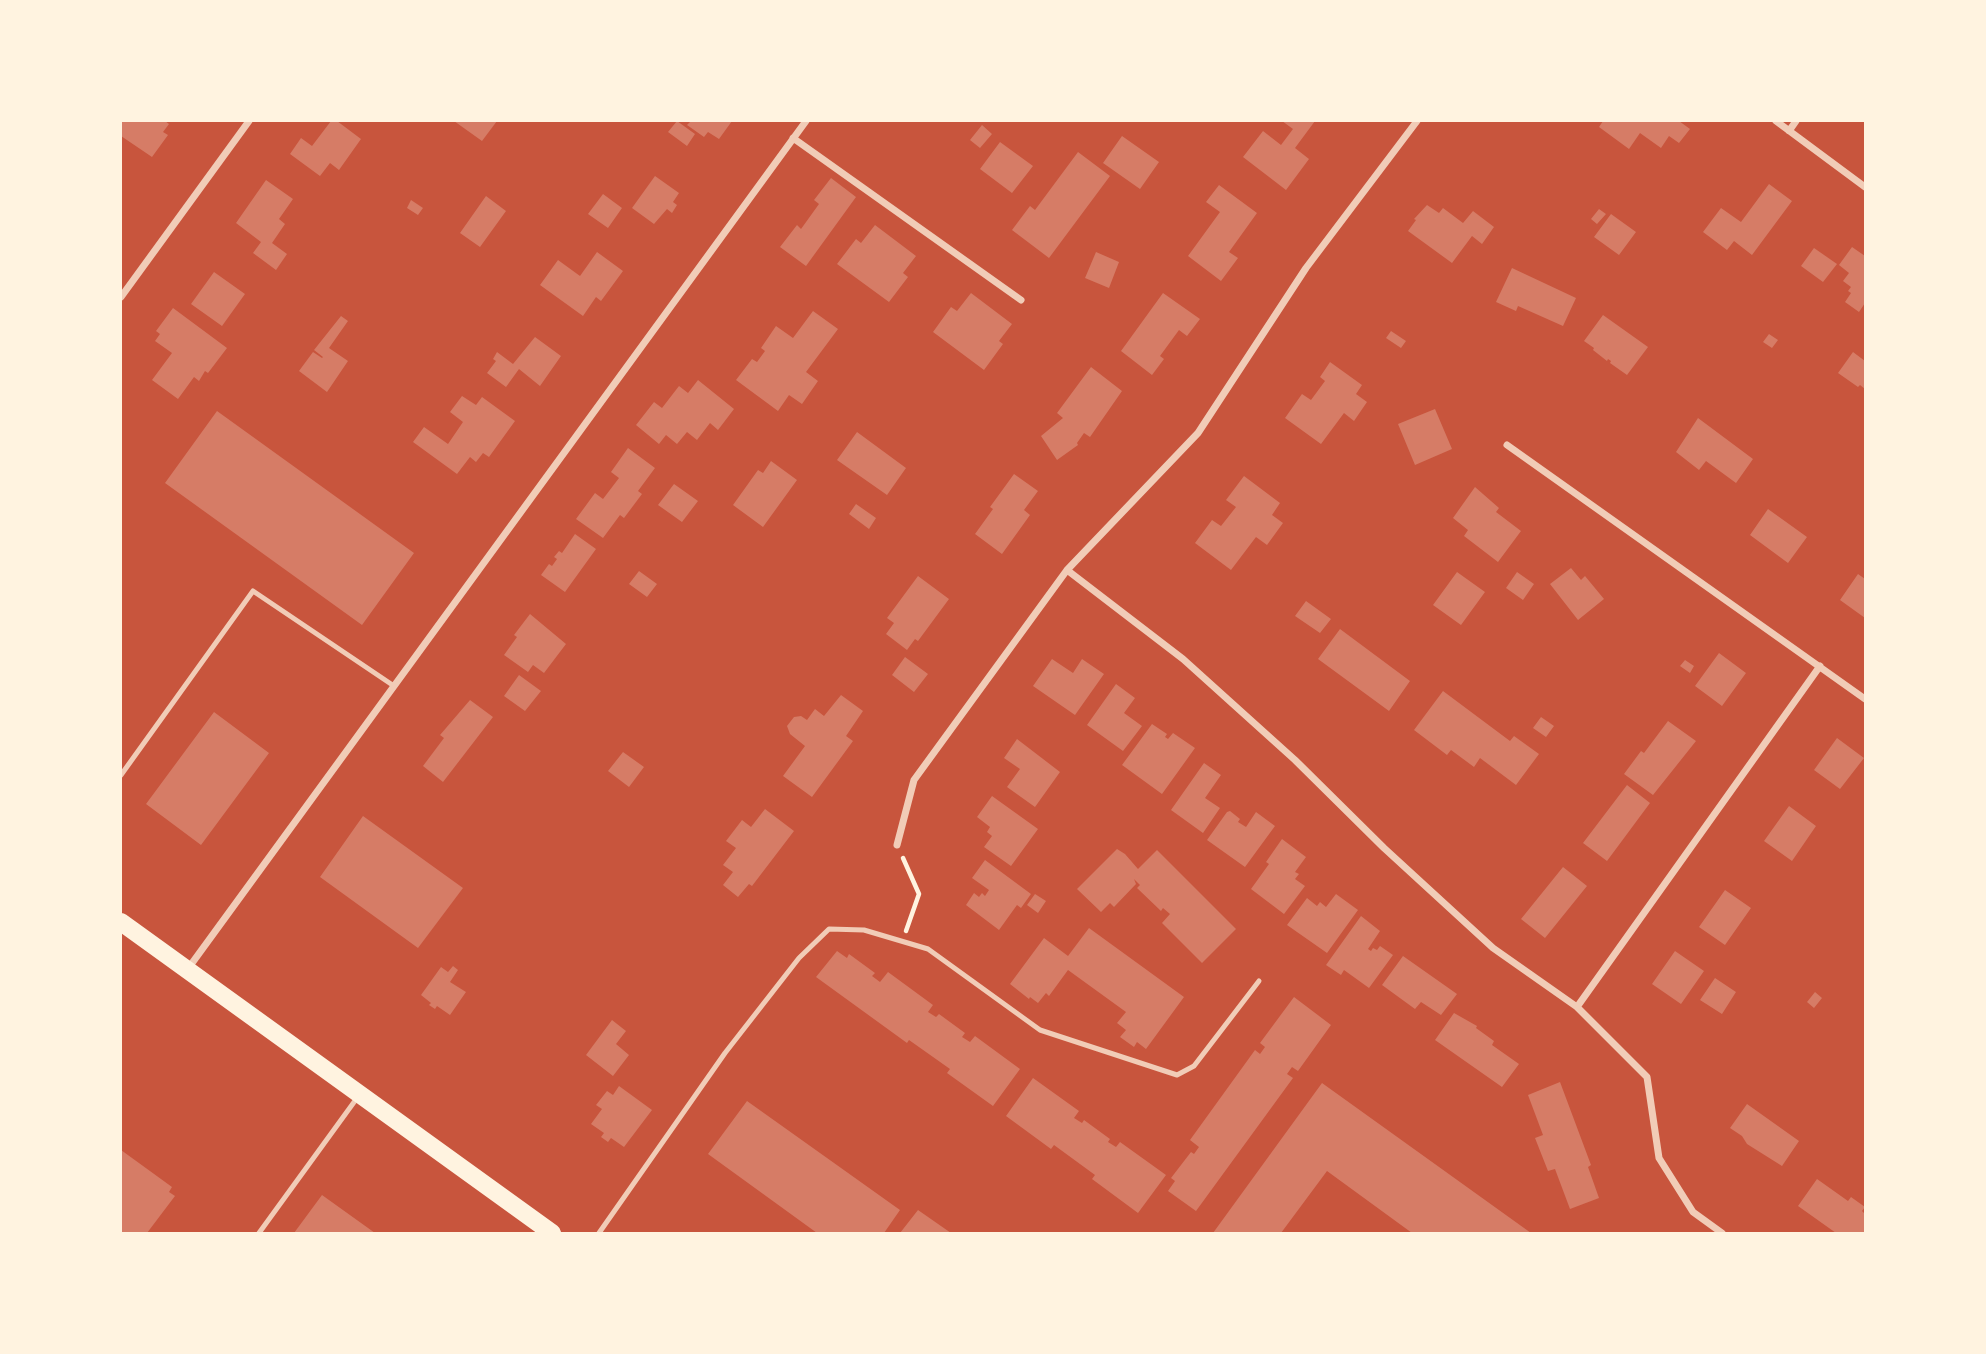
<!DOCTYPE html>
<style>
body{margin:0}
#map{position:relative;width:1986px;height:1354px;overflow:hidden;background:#c8553d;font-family:"Asap Condensed",sans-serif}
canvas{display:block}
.frame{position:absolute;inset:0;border:122px solid #fff3e0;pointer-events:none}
</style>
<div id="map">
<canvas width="1986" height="1354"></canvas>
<div class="frame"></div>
</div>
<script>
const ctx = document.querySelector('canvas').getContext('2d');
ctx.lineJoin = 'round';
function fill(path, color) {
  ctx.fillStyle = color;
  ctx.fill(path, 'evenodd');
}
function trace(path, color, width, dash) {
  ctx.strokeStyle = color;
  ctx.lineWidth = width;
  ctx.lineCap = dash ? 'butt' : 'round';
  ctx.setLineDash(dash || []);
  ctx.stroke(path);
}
fill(new Path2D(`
 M121,121H165L169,124L163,132L168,135L152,157L121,136Z
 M331,121H337L361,139L339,170L330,163L320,176L290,154L301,138L312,146Z
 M454,121H497L482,141Z
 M677,121L695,134L687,146L668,132Z
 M691,121H732L719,139L708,132L704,137L687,125Z
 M1282,121H1315L1295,148L1309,159L1286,190L1243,157L1263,131L1281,145L1293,129Z
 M1603,121H1679L1690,129L1679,143L1669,136L1661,148L1640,133L1629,149L1599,127Z
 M982,125L992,134L980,148L970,140Z
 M1122,136L1159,162L1140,189L1103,163Z
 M1000,142L1033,166L1012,193L980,169Z
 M1078,152L1110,176L1049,258L1012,230L1030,206L1035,210Z
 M655,176L679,193L673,202L677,205L672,213L667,209L654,224L632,208Z
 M831,178L856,197L806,266L780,247L797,225L801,229L819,204L814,200Z
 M266,180L293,199L279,219L285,224L272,243L287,254L276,270L253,253L261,242L236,223Z
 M1769,184L1792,201L1752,255L1734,241L1727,250L1703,232L1721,208L1741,222Z
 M1219,185L1257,213L1229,252L1238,258L1221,281L1188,256L1220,212L1206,202Z
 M603,194L622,208L608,228L588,214Z
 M486,196L506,211L480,247L460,233Z
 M411,200L423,208L418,215L407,208Z
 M1427,205L1439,213L1443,208L1463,223L1473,211L1494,227L1482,244L1472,236L1452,263L1408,231L1416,220L1414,219Z
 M1599,209L1606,214L1597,224L1591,219Z
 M1611,214L1636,232L1619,255L1594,237Z
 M875,225L916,256L903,273L908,277L889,302L837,264L856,239L861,243Z
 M1852,247L1865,256V303L1859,312L1845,302L1851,293L1848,291L1851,287L1843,281L1849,273L1839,265Z
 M1814,248L1837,264L1823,282L1801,266Z
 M597,252L623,271L601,301L596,297L583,316L540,285L558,260L580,276Z
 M1096,252L1119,262L1109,288L1085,278Z
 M1512,268L1576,298L1563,326L1518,306L1516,311L1496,302Z
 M214,272L245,294L222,326L191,304Z
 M971,293L1012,324L999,341L1003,344L984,370L933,332L951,307L957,311Z
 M1163,293L1200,319L1187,336L1179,330L1160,356L1164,359L1152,375L1121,351Z
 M173,308L227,348L208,373L205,371L199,381L194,377L178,399L152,380L172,353L155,341L160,334L156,331Z
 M813,311L838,329L806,372L818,381L802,404L789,395L778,411L736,380L752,359L757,362L765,351L761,348L776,326L793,338Z
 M1603,315L1648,347L1627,375L1610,363L1611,361L1608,359L1607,361L1593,350L1594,348L1584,341Z
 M341,316L348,321L329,348L348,361L327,392L299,371L313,352L322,358L323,357L314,350Z
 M1391,331L1406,341L1401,348L1386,338Z
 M1769,334L1778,340L1772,348L1763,342Z
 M535,337L561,356L540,386L519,369L506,387L487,373L496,361L493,359L497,352L513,364Z
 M1853,352L1865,361V389L1860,385L1858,387L1838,373Z
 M1330,362L1362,385L1356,394L1367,402L1354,421L1344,413L1321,444L1285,418L1302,394L1311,400L1325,381L1320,377Z
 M1091,367L1122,391L1090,437L1084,433L1077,443L1078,445L1057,460L1041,436L1063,418L1057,413Z
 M698,380L734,409L718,430L710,423L697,440L687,432L677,444L666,435L659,444L636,425L654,402L662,408L679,386L688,393Z
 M462,396L476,405L482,397L515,421L489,457L483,453L476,462L470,457L457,474L413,442L424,427L448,444L463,422L450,412Z
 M1435,409L1452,449L1415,465L1398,424Z
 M217,411L414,553L362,625L165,483Z
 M1698,418L1753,459L1736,483L1706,461L1699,470L1676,452Z
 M857,432L906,468L887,495L837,460Z
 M628,448L655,468L638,491L642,494L624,518L620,515L603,538L576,519L595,493L603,499L619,478L611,472Z
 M771,461L797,480L763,527L733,505L758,470L763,473Z
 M1014,474L1038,491L1024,510L1030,515L1002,554L975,534L993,509L990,507Z
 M1244,476L1280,503L1272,515L1283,523L1267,545L1256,537L1231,570L1195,543L1212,520L1221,526L1236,507L1226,500Z
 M674,484L698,501L682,522L658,505Z
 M1475,487L1499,508L1496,512L1521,531L1498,562L1464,536L1468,530L1453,518Z
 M856,504L876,518L869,529L849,514Z
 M1768,509L1807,537L1788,563L1750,535Z
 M575,534L596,549L565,592L541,575L549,564L552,566L557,559L554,557L559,551L562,553Z
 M1571,568L1581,580L1585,576L1604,599L1578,620L1550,584Z
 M639,571L657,584L647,597L629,584Z
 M1457,572L1485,592L1461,625L1433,605Z
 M1517,572L1534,584L1523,600L1506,588Z
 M1858,574L1865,579V618L1840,600Z
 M918,576L949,599L918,641L915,639L907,650L886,634L894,623L887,618Z
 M1306,601L1331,619L1320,633L1295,616Z
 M530,614L566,644L544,673L533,665L528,672L504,655L517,637L514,635Z
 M1340,629L1410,681L1389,711L1318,659Z
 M1719,653L1746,673L1722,706L1695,686Z
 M905,657L928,674L914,692L892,675Z
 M1052,659L1073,673L1082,659L1104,674L1075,715L1033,686Z
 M1685,660L1694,666L1690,673L1680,666Z
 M519,675L541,691L525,711L504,696Z
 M1116,684L1135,698L1124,713L1142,726L1123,751L1087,725Z
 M1443,691L1510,741L1514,736L1539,754L1516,785L1480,758L1474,767L1451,750L1447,755L1414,730Z
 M841,695L863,711L846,736L853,741L812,797L783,776L805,746L790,734L787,726L794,717L801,716L807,720L815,709L824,716Z
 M470,700L493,717L443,782L423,766L444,738L440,735Z
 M214,712L269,753L201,845L146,804Z
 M1541,717L1554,726L1546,737L1533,728Z
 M1668,721L1696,741L1653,795L1624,774L1641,751L1644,753Z
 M1152,724L1167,734L1165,737L1168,739L1173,733L1195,748L1162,794L1122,765Z
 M1837,738L1864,758L1840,789L1814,770Z
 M1017,739L1060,772L1035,807L1007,787L1020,769L1004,758Z
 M623,752L644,767L629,787L608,771Z
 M1204,763L1221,775L1205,798L1220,808L1203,833L1171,810Z
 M1627,785L1650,803L1607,861L1583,843Z
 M992,796L1038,829L1011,866L984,847L992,836L987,832L990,827L977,817Z
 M1789,806L1816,826L1792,861L1764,841Z
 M765,809L794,831L752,886L749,884L738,897L723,885L733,872L723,865L736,848L726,841L742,820L751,827Z
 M1230,811L1240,819L1238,822L1246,827L1256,812L1275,826L1245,867L1207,840L1227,812Z
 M363,816L463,888L418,948L320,877Z
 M1282,839L1306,857L1295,872L1299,874L1295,879L1305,886L1284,914L1251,889L1269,864L1266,862Z
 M1117,849L1125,854L1138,869L1157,850L1236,929L1202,963L1162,923L1170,914L1163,908L1161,911L1137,888L1140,885L1134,879L1136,884L1114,907L1110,903L1101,912L1077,889Z
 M985,860L1031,894L1021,908L1017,905L999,930L966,905L974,893L979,897L982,893L985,896L989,890L972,878Z
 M1563,867L1587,886L1545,938L1521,919Z
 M1725,890L1751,908L1725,945L1699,927Z
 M1035,894L1046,901L1038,913L1027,905Z
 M1336,894L1358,910L1327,953L1287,925L1307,898L1317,906L1320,902L1326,907Z
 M1361,916L1380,931L1368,949L1371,951L1373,948L1377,950L1380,946L1393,955L1369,988L1344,970L1341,975L1326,965Z
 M1089,928L1184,997L1146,1049L1137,1042L1134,1047L1120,1037L1126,1030L1117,1023L1126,1012L1068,970L1049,996L1046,993L1038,1003L1030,997L1029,999L1010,984L1044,938L1068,956Z
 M837,951L847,958L849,954L875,973L872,976L880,982L888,972L933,1005L928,1012L936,1017L939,1014L965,1033L962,1037L970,1042L975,1036L1020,1069L993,1106L947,1073L950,1069L909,1040L907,1043L816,977Z
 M1675,951L1704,971L1681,1004L1652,984Z
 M1403,956L1457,994L1441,1015L1421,1002L1415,1009L1382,985Z
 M453,966L458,970L450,982L466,992L450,1015L437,1006L435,1009L429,1005L431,1003L421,995L441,967L448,972Z
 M1715,978L1736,992L1722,1014L1700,1000Z
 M1815,992L1822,998L1814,1008L1807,1002Z
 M1294,997L1331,1025L1298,1071L1292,1067L1287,1074L1293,1078L1196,1211L1168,1191L1175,1181L1171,1178L1191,1152L1194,1154L1199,1147L1190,1140L1255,1050L1260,1054L1265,1047L1260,1043Z
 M1454,1013L1477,1026L1476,1028L1494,1041L1492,1045L1519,1064L1502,1087L1435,1040Z
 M612,1020L626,1031L616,1044L629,1055L613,1076L586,1055Z
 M1033,1078L1079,1111L1074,1118L1082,1123L1084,1120L1110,1139L1108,1142L1116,1147L1120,1142L1166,1175L1138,1213L1092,1179L1095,1175L1054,1145L1051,1149L1006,1116Z
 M1560,1082L1591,1165L1588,1167L1599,1198L1570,1209L1555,1169L1548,1171L1535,1138L1543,1135L1528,1095Z
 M1322,1083L1531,1233H1412L1327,1171L1281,1233H1213Z
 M619,1086L652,1110L624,1147L611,1138L608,1142L601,1137L604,1133L591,1124L602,1109L596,1105L607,1091L613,1095Z
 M747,1101L900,1210L884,1233H817L708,1154Z
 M1747,1104L1799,1141L1782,1166L1747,1144L1742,1136L1730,1128Z
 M121,1150L172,1187L169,1192L175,1196L147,1233H121Z
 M1817,1179L1848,1201L1851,1197L1865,1207L1862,1211L1865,1214V1233H1836L1798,1206Z
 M322,1195L375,1233H294Z
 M918,1210L951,1233H900Z`), '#d67c66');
trace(new Path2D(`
 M903,858L919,894L906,931`), '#fff3e0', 4.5);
trace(new Path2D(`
 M121,775L253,591L394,686
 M259,1233L357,1098
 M599,1233L725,1053L799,958L829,929L864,930L928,949L1040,1030L1177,1075L1194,1066L1259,981`), '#f1ccb7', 5);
trace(new Path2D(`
 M1776,121L1865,187
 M1789,131L1796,121
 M793,138L1021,300
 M121,297L249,121
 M1507,445L1865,699
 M1067,570L1183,659L1295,760L1384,848L1493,948L1577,1007L1647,1077L1659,1158L1693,1212L1722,1233
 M897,845L914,780L1067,570L1198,433L1306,268L1417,121
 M187,970L806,121
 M1577,1007L1820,666`), '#f1ccb7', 7);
trace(new Path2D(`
 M121,922L552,1233`), '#fff3e0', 18);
</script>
